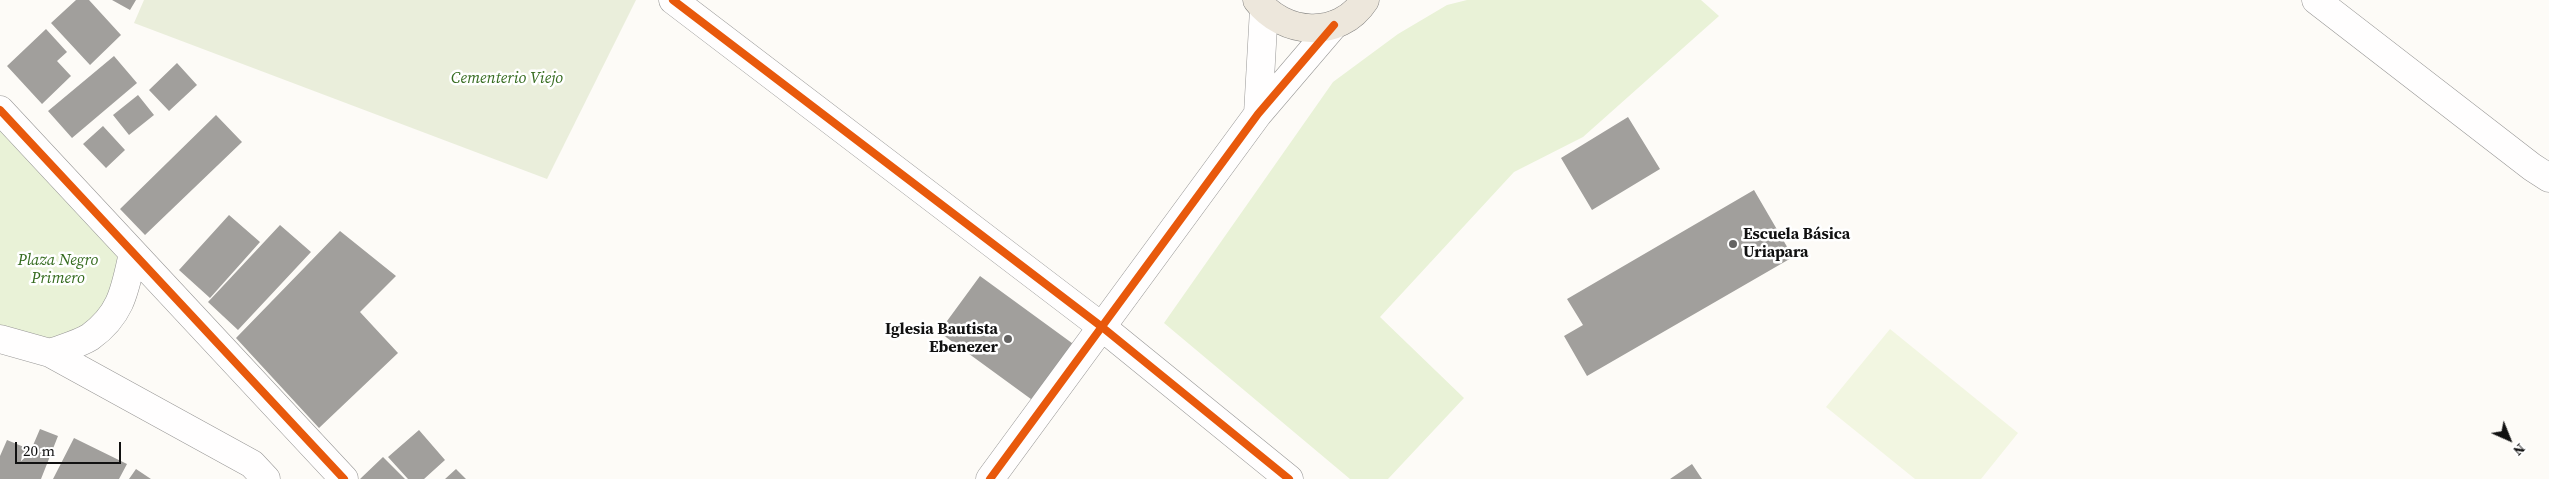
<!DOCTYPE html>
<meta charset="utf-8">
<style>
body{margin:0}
#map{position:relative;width:2549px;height:479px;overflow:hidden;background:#fdfbf7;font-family:"Source Serif 4",serif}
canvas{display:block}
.north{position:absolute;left:2484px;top:414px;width:50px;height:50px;-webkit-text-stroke:4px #fff;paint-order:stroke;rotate:136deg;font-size:14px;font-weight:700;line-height:20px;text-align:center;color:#111}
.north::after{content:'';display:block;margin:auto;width:18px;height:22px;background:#111;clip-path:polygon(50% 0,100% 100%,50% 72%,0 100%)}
.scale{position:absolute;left:15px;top:442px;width:106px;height:22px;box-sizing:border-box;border:2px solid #111;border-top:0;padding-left:6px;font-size:15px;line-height:18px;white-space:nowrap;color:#111;-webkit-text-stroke:4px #fff;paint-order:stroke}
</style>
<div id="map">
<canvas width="2549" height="479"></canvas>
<div class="north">N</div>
<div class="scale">20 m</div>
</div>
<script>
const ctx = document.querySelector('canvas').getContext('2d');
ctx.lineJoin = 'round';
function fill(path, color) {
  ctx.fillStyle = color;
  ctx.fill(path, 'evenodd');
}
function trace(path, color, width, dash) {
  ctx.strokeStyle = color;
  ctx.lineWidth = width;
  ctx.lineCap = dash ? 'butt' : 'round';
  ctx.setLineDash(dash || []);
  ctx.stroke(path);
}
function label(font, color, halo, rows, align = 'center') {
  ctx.font = font + ' "Source Serif 4",serif';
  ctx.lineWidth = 5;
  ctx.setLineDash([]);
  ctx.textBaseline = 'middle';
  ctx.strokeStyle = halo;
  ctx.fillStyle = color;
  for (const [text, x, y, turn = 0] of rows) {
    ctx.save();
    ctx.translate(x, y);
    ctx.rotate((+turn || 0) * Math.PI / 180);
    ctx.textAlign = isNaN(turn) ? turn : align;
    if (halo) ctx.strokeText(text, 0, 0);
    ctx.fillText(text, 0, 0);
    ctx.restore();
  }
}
fill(new Path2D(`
 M1467,0H1701L1719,16L1583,137L1514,172L1380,317L1464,398L1388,479H1350L1164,323L1333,82L1398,34L1447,5Z
 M0,122L121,251L120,268L102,312L79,330L50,342L0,327Z`), '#e9f2d7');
fill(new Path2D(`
 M144,0H636L547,179L134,23Z`), '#eaeedb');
fill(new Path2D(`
 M1890,329L2018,433L1981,479H1915L1826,407Z`), '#f2f6e1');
fill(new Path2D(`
 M76,0H89L121,35L90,65L51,23Z
 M112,0H136L130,10Z
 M46,29L67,52L57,61L71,76L42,104L7,66Z
 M114,56L137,83L72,138L48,111Z
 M177,63L197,85L169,111L149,90Z
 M138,95L154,115L129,135L113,115Z
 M216,115L242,142L145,235L120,209Z
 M1628,117L1660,169L1592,210L1561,158Z
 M103,126L125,150L106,168L83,144Z
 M1754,190L1793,257L1587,376L1564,336L1583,325L1567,299Z
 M229,215L260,242L210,298L179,270Z
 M280,225L311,252L238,330L208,302Z
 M340,231L396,276L360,312L398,353L319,428L236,338Z
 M980,276L1076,346L1035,402L939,332Z
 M40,429L58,436L41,479H0V456L7,440L31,450Z
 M419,430L445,460L424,479H408L388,457Z
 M74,438L127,464L119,479H53Z
 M383,457L405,479H360Z
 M1692,464L1702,479H1670Z
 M136,469L151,479H129Z
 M456,469L466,479H445Z`), '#a19f9c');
const minor = new Path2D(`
 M673,0L1102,327L1289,479
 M2316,0L2532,167L2549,178
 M0,110L344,479
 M1258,114L1264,9
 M0,339L50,353L252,464L266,479
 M50,353C63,348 79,344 90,337C122,314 125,289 133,253
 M990,479L1258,114L1334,25`);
const major = new Path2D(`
 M1257,0C1283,35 1339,40 1365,0`);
trace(minor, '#979695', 29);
trace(major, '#858482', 29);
trace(minor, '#fffefe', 28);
trace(major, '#ede7dc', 28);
trace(new Path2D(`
 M673,0L1102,327L1289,479
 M0,110L344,479
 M990,479L1258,114L1334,25`), '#e8590c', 8);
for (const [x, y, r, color] of [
 [1733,244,5,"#646362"],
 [1008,339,5,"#646362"]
]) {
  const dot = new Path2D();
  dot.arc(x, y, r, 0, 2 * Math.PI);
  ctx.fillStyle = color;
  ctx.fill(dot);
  trace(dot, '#fff', 2);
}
label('italic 16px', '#356b1f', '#fff', [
 ["Cementerio Viejo",507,79],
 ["Plaza Negro",58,261],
 ["Primero",58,279]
]);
label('bold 16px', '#111', '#fff', [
 ["Escuela Básica",1743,235],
 ["Uriapara",1743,253],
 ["Iglesia Bautista",998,330,"right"],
 ["Ebenezer",998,348,"right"]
], 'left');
</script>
